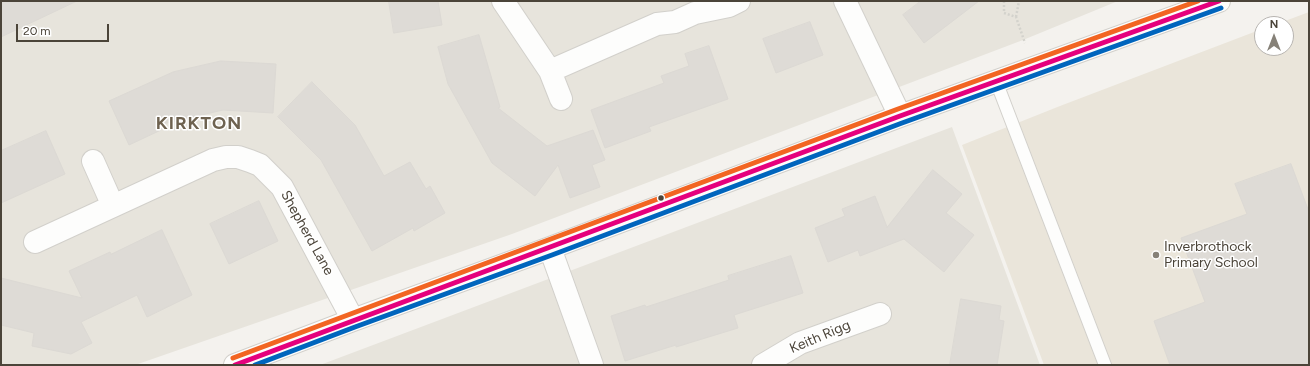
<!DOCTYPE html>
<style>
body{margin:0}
#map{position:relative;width:1310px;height:366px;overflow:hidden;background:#f4f2ee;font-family:Figtree,sans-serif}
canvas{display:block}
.frame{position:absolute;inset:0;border:2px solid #4b4439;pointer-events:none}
.north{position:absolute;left:1254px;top:16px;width:40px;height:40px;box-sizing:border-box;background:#fff;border:1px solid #b7b4b0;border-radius:50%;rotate:0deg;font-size:11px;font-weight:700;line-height:16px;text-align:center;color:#4b4439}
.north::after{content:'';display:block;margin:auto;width:14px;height:18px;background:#868178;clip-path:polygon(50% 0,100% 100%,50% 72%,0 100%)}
.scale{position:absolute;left:16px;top:24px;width:93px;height:18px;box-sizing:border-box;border:2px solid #4b4439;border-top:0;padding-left:5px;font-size:12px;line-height:14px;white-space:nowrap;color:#4b4439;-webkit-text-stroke:3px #fff;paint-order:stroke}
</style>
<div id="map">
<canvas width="1310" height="366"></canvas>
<div class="frame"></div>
<div class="north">N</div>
<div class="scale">20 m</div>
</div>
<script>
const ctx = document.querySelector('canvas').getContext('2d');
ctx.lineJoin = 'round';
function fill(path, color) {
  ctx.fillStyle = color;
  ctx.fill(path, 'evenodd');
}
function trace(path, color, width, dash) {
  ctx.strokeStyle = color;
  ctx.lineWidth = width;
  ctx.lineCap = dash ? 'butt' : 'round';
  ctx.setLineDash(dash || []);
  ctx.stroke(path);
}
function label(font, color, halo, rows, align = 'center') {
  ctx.font = font + ' Figtree,sans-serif';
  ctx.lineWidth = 3;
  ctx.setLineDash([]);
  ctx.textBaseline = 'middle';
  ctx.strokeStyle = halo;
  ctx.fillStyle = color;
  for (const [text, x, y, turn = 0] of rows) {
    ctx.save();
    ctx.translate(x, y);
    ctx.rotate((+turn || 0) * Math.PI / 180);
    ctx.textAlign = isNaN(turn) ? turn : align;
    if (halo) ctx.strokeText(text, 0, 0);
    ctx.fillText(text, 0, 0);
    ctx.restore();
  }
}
fill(new Path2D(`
 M1,1H1118L1023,40L512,234L138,364L122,365H1Z
 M952,127L1040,365H320Z`), '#e7e4dc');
fill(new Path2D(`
 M1309,12V365H1044L962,145L1060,106L1262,29V48H1286V24H1277Z`), '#eae5da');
const building = new Path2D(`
 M1,1H77L1,37Z
 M389,1H438L442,25L394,33Z
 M921,1H979L924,43L903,15Z
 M810,22L823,55L776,73L763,39Z
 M479,35L500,107L498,108L547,146L593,130L605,160L592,165L600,187L570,198L558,165L535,196L492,163L448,84L438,47Z
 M709,46L728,99L649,127L651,131L605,148L591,110L664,83L661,76L689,66L685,54Z
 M221,61L276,64L273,113L223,110L158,125L161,130L129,145L109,101L173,72Z
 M312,82L355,125L384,176L410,162L426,189L430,186L445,213L414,231L413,228L372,251L321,160L278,117Z
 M46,131L65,174L1,203V151Z
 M1291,164L1309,212V365H1170L1154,321L1205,302L1181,238L1247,214L1235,184Z
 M933,170L962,194L946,213L974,235L944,272L904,239L860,256L858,250L828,262L815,228L845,216L842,209L875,196L887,227Z
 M259,201L278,241L229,264L210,224Z
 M162,230L192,295L147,317L137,295L81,322L92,343L71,354L32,346L34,333L1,325V278L82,298L69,271L110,252L111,254Z
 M791,256L803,293L734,315L738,328L676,347V345L625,361L611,316L645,305L646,307L729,280L728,276Z
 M961,299L1001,306L999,320L1004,321L997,365H950Z`);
fill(building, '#dedbd6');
trace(building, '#dcd9d4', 1);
const service = new Path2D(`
 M996,81L1105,365`);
const minor = new Path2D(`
 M503,1L550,71L657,24L675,22L695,13L729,6L739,1
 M845,1L900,116
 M550,71L561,99
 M93,161L113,206
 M35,242L213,160L226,157H238L250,161L260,165L282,187L353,320
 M550,248L592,365
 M235,365L353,320L550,248L900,116L1219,1
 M763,365L800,343L880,314`);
trace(service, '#d2d0cb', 14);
trace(minor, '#d2d0cb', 24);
trace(new Path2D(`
 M1004,1V13L1016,17L1025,43
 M1016,17L1019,1`), '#d3d2cc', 2.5, [2, 2]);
trace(service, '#fdfdfc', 12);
trace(minor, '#fdfdfc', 22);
trace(new Path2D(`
 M235,365L900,116L1219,1`), '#e5007d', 5);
trace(new Path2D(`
 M255,365L355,327L552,255L902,123L1221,8`), '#0065bd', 5);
trace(new Path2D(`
 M233,358L898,109L1198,1`), '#f26522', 5);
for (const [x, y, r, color] of [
 [661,198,3.5,"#4b4439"],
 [1156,255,4,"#868178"]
]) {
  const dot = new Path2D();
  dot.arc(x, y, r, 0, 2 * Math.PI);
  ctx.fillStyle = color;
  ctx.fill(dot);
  trace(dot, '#fff', 1.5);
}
label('14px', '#4b4439', '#fff', [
 ["Shepherd Lane",307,233,61],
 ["Keith Rigg",820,337,-23]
]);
label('14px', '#4b4439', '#fff', [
 ["Inverbrothock",1164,247],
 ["Primary School",1164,263]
], 'left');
ctx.letterSpacing = '1px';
label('bold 18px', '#6e6250', '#fff', [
 ["KIRKTON",199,124]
]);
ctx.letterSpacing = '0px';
</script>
